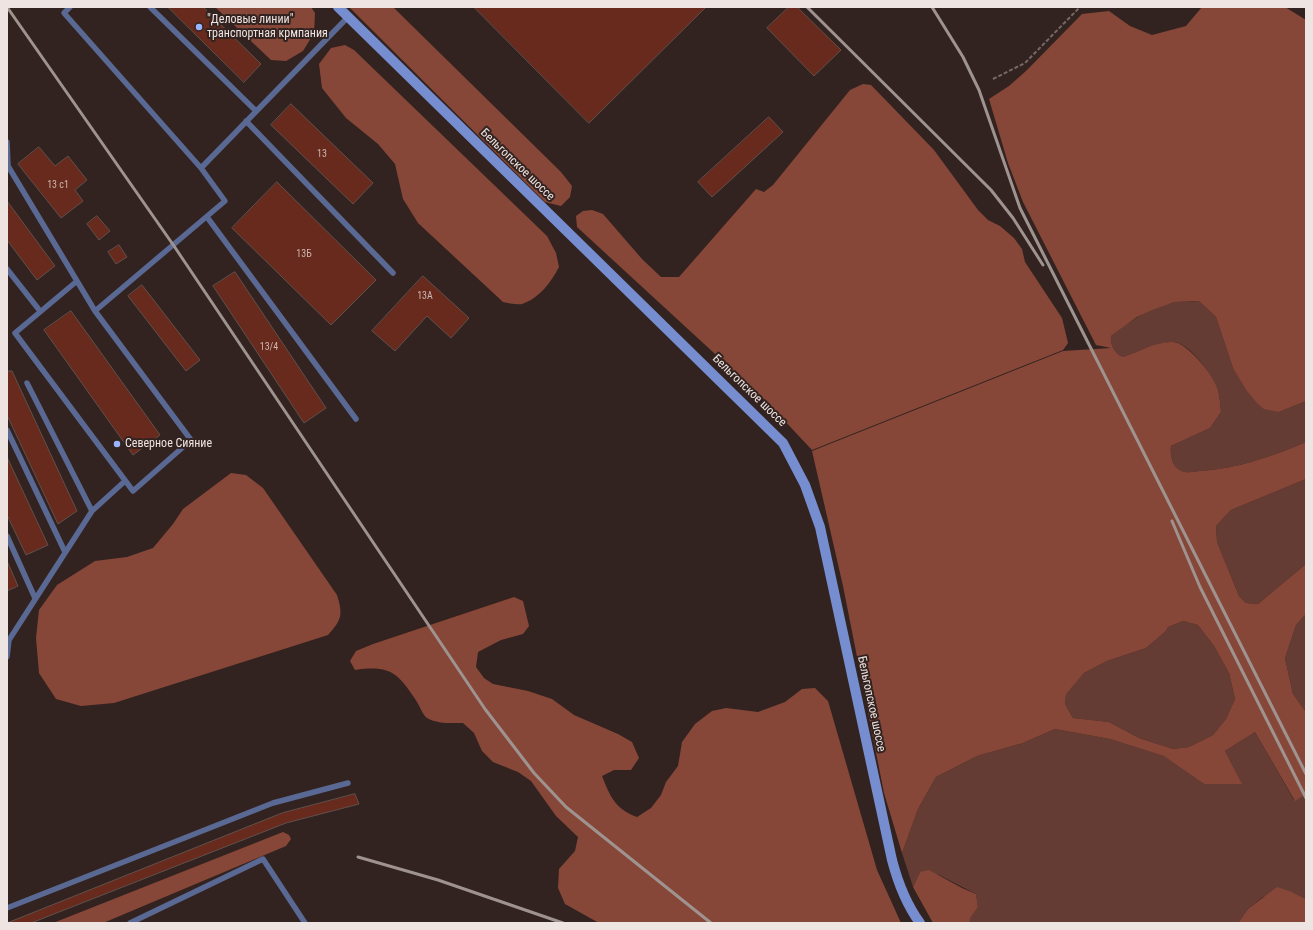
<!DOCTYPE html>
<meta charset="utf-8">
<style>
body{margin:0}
#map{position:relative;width:1313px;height:930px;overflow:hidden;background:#322320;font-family:"Roboto Condensed",sans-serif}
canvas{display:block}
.frame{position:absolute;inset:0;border:8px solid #eee4e1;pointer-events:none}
</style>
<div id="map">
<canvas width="1313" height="930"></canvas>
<div class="frame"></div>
</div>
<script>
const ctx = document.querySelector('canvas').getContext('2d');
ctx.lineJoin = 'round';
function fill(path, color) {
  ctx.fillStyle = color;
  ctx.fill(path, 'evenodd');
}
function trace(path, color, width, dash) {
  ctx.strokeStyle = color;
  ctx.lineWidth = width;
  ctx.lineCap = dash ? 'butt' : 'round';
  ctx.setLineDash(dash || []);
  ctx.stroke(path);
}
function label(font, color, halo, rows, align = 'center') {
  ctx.font = font + ' "Roboto Condensed",sans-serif';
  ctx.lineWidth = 4;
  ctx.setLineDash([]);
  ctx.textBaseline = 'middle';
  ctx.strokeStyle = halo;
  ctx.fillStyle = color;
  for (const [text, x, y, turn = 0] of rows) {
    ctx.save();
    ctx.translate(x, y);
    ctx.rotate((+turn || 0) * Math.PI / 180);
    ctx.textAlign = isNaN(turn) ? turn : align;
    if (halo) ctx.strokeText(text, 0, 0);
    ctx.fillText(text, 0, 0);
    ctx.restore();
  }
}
fill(new Path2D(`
 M1199,301L1216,317L1233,368L1279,412L1306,401V442C1273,456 1237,469 1200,471C1196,471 1190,473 1185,472C1172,469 1170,456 1171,446L1210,428L1221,412C1220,405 1220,394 1217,387C1211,374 1189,342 1173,342C1157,342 1138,352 1123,357C1115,354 1110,345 1111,336C1130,322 1150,306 1174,302C1182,301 1191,302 1199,301Z
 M1306,479V564L1258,604L1246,603L1239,596L1217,542L1216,526L1231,510Z
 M1306,614V712L1293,694L1285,658L1296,625Z
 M1183,621L1198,625L1214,646L1229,673L1235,699L1226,719L1213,735L1189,747L1173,749L1139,738L1109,722L1073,718L1065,704L1066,693L1084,673L1107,661L1146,648L1166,631L1168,627Z
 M1055,729L1110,739L1165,756L1204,784L1241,783L1225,751L1255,732L1294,800L1306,794V899L1292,892L1263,897L1248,909L1238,923H969V918L978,907L976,894L939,875L920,872L913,887L902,853L918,809L936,777L977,756L1023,743Z`), '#643c33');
fill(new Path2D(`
 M215,7H311L315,13L314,33L303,51L286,61L271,60Z
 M349,7H393L561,172L572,186L570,197L561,206L545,202Z
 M1202,7H1285L1306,20V401L1279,412L1264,409L1257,403L1247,391L1233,368L1216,317L1199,301L1174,302L1152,310L1137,317L1111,336C1110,345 1115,354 1123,357C1138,352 1157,341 1173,342C1187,342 1215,377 1218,390C1220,397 1220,405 1221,412L1210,428L1171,446C1170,456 1172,469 1185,472C1190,473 1196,471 1200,471C1237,469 1273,456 1306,442V479L1231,510L1216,526L1217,542L1239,596L1246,603L1258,604L1306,564V614L1296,625L1285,658L1293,694L1306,712V794L1295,801L1255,732L1225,751L1242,784H1204L1164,756L1110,739L1055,729L1023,743L977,756L936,777L918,809L902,853L884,793L843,586L812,451L1063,351L1111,348L1096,345L1023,202L1008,163L989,99L1009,86L1026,71L1082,14L1109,11L1130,26L1152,35L1186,26ZM1183,621L1198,625L1214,646L1229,673L1235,699L1226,719L1213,735L1189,747L1173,749L1139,738L1109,722L1073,718L1065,704L1066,694L1084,673L1107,661L1146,648L1166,631L1168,627Z
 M345,45L354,50L547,236L556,253L559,267C551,282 540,298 522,304C517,305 508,303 503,302L418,223L403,199L395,164L378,144L346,118L322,88L319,64L331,48Z
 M863,84L871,85L934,150L978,210L988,220L1000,226L1014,238L1022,249L1025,262L1062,318L1068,343L1063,350L812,450L764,399L577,227L576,216L583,211L592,210L603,214L642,259L661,277H679L756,189L764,192L773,185L850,90Z
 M231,473L246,475L263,488L337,595C343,614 342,620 328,635L114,703L81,706L56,699L39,673L36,638L39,610L57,585L95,561L127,557L153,548L173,524L183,509Z
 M514,597L523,601L529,626L523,634L501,640L478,652L476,667L484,678L493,684L528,691L552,699L574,715L618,734L632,742L639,758L631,770H614L602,776C610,796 615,809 637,817L651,808L661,795L666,782L678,766L682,742L695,724L712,711L726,708L758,712L785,702L802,689L815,688L828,701L877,870L901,923H599L565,904L558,888L559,869L575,851L578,837L556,816L531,781L518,772L493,762L482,751L474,733L463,723C451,723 437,724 427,718C423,715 420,707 417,702C398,673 391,665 355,670L350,661L356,651L373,644Z
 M283,832L289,835L291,839L286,846L103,923H53Z
 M929,870L962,888L976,894L978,907L970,918L969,923H933L913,887L920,872Z
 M1277,887L1292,892L1306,899V923H1238L1248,909Z`), '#874738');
const building = new Path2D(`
 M168,7H203L261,64L244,82Z
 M474,7H706L589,123Z
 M789,7H797L841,50L814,76L767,28Z
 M291,104L373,183L353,204L271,125Z
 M769,117L783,132L712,197L698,182Z
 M39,147L55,166L68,156L87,180L75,190L83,201L61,218L18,164Z
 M277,182L376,280L331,325L232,228Z
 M7,201L55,266L37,280L7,240Z
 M97,216L110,231L99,240L87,224Z
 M119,245L127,257L116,264L108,252Z
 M235,272L326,408L304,423L213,286Z
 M423,276L469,318L451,338L427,316L395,351L372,331Z
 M142,285L200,360L186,371L128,296Z
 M71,311L160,435L133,455L44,330Z
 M7,371H12L77,511L58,524L7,415Z
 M7,457L48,545L26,555L7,515Z
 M7,561L18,586L7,591Z
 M355,794L359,804L286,823L31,923H7L282,813Z`);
fill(building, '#672a1c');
trace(building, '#61504c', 1);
trace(new Path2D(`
 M993,79L1025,63L1080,7`), '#756865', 2, [4, 2]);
trace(new Path2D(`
 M70,7L64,13L201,168L225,201L95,311
 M150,7L256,111
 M246,121L393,273
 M7,142L8,166L95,311L191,440L133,491L15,333L77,281
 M201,168L348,17
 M207,217L356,419
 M7,269L40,311
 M7,430L65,552
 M92,511L125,481
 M7,536L35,598
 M7,657L9,640L92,511L27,383
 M7,908L273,803L348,783
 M130,923L263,859L305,923`), '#5a6993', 5.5);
trace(new Path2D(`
 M338,7L783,443L805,485L820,527L892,860C898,883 906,904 920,923`), '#768ed0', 10);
trace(new Path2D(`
 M7,7L174,246L485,709L534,773L566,807L711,923
 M807,7L991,190L1013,218L1043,265
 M932,7L963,57L979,90L1020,208L1306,774
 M1172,521L1200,587L1306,798
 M358,857L438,880L563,923`), '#9f9390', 3);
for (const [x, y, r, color] of [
 [199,27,4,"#9ab5fd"],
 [117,444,4,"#9ab5fd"]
]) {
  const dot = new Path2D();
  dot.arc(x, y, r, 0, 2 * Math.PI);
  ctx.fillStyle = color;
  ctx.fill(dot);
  trace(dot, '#322320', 1.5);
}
label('10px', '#ccb6b0', null, [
 ["13",322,154],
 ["13 с1",58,185],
 ["13Б",304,254],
 ["13А",425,296],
 ["13/4",269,347]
]);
label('12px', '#eee4e1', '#322320', [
 ["\"Деловые линии\"",207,20],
 ["транспортная крмпания",207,34],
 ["Северное Сияние",125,444]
], 'left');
label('12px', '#eee4e1', '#322320', [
 ["Бельгопское шоссе",517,165,44],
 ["Бельгопское шоссе",749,391,44],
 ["Бельгопское шоссе",871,704,78]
]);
</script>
